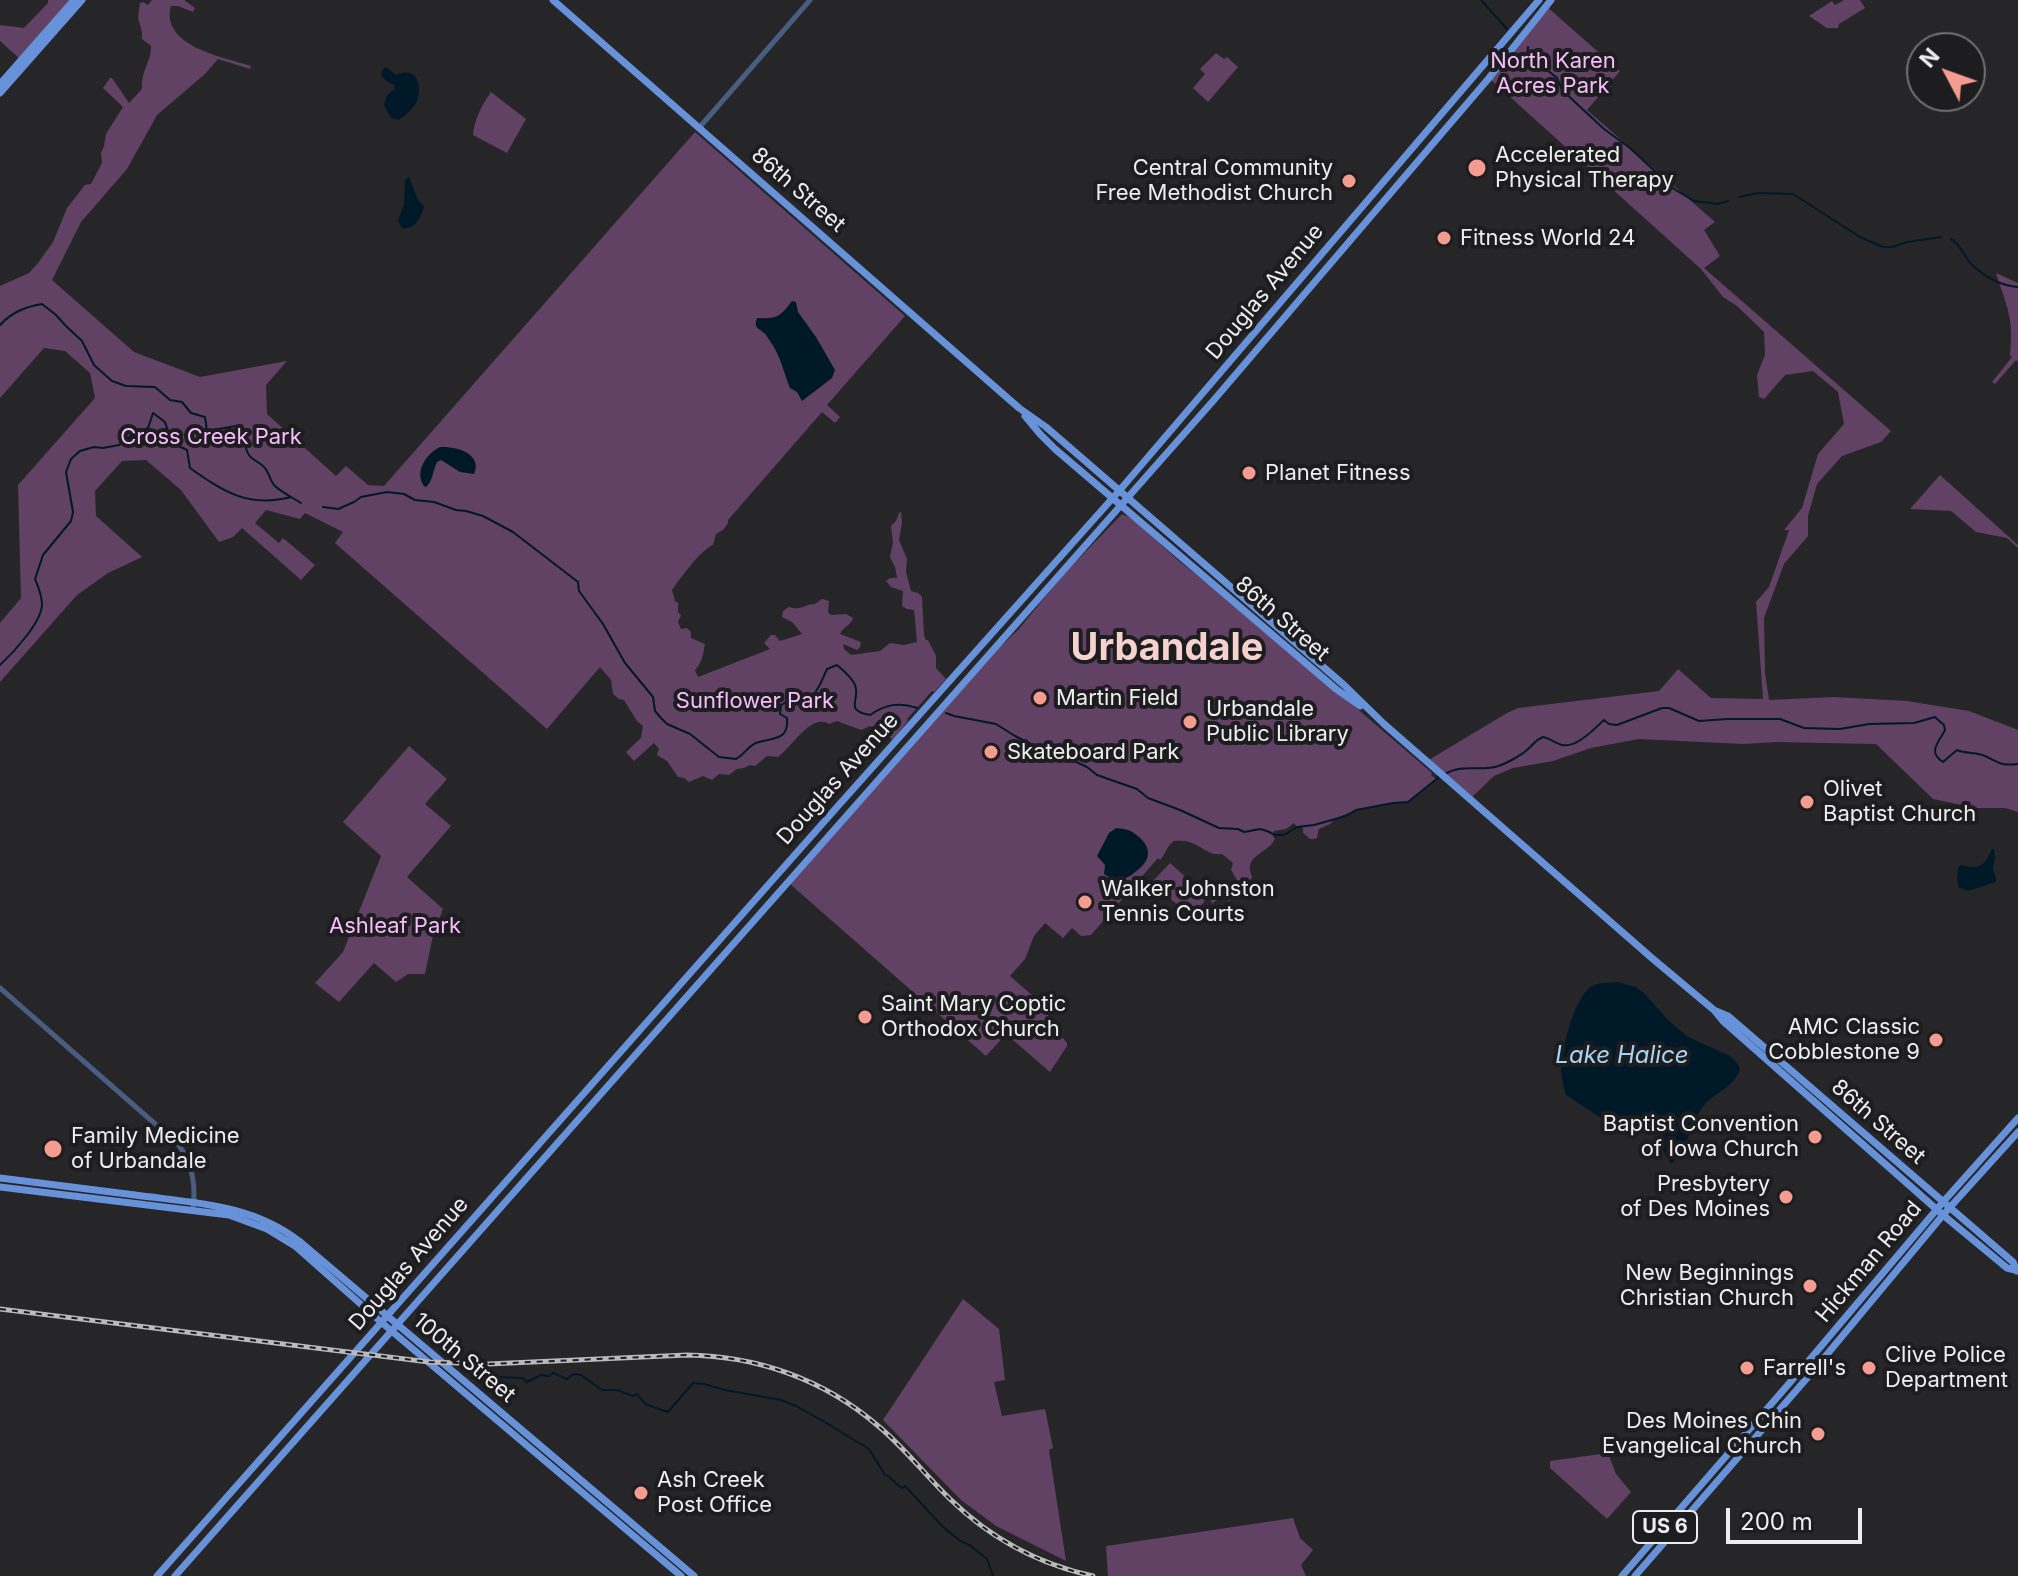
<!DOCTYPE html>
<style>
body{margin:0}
#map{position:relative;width:2018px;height:1576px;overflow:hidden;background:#262629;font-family:Inter,sans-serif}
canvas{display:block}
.north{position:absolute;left:1906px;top:32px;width:80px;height:80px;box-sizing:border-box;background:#1d1d1f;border:2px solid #707072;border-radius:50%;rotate:311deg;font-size:22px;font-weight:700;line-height:32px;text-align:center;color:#ededef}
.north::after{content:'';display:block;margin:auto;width:28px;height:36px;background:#f59c91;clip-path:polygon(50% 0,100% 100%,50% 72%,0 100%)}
.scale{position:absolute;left:1726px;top:1508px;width:136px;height:36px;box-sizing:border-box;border:4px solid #ededef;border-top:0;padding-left:10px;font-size:24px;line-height:28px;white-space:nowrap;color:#ededef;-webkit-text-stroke:6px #1d1d1f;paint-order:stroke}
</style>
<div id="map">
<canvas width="2018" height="1576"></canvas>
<div class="north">N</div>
<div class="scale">200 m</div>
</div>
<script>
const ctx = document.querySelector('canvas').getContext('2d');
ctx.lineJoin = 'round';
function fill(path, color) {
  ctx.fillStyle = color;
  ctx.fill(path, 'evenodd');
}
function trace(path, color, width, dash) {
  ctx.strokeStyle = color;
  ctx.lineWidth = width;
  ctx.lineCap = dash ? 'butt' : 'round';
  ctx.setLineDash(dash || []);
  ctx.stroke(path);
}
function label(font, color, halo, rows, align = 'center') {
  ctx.font = font + ' Inter,sans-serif';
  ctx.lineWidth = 8;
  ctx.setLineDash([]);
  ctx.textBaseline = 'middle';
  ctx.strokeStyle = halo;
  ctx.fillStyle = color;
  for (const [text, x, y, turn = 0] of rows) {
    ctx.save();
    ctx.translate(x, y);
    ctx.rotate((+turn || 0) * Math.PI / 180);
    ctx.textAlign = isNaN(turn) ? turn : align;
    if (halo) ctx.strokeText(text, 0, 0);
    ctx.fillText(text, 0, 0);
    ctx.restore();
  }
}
fill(new Path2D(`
 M48,0H74L21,60L0,41V25L24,28L48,3Z
 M152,0H184L195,8L193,12L178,6H171C160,46 223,57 251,66L250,69L218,59L205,74L157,115L127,169L81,222L52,280L134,352L200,377L287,361L266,385L267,414L336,476L346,466L368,485L384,486L695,132L905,316L827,405L840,417L835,423L822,412L728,520V523L723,530L716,534L713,545C701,549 680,579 672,590L675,601L678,603V612L681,615L678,622L681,629L687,628L691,632V638L705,644C703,654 703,661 695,670L698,677L770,649L764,643L771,635H775L780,641L802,634L792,622L782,617L783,611L789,607C803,611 804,604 815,604L822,599L829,601L828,612L831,615L846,614L853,618C851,625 843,627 840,634L861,642L860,647L857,650L843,644L844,649L851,655L880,651L890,643L904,645L917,642L914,610L907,609L902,606L903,591L891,587L886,581L890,578H897L895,567L890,557L893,542L891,526L896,521L899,513L901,512L902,523L899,540L907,559L906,572L911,591L918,593L922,597L924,635L926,640H928L936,656V668L946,679L934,692L932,691L907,719L908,721L893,740L878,727L876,729L870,726L861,730L837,721L829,724C811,713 793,746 778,757L767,756L755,766L750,765L744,768L737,769L729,775L719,774L712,780L703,776L689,782L684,778L678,777L667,761L657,755L659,749L654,743L634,761L626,752L641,738L643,726L637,721L624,700L619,699L613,694L611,680L600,667L547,729L335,543L343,532L305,513L300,519L266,510L255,523L279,543L283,538L315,565L301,580L242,528L233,537L219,542L181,490L146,460L122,461L95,491L96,516L142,557L108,573L77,595L0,682V623L21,598L18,485L95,398L90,373L65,351L44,348L0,398V286L29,273L38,263L53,242L67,208L85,185L91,184L102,163L101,153L104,146L106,134L123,107L103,88L110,78H112L129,103L142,89C141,70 151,63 151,46L142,39V32L138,18L140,3L143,2L148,5Z
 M1844,0H1860L1865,8L1839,24L1838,28H1827L1809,16L1832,1L1835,5Z
 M1546,6L1620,71L1587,110L1715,222L1704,230L1720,256L1704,268L1891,431L1881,442L1842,456L1817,484L1808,516V536L1784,564L1764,618L1765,673L1769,700L1833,697L1907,701L1969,711L2018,730V812L2005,808H1966L1962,805L1933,799L1876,744L1776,742L1744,744L1639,739L1591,748L1553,761L1513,768L1494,776L1470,799L1427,761L1507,713L1518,708L1659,691L1678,669L1711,698L1763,699L1756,602L1769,587L1789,530H1784L1802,508L1818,454L1844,424L1838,392L1813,371L1785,375L1764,399L1759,397L1757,375L1765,355L1764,332L1737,306L1723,297L1701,269L1489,78Z
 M1216,53L1224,59L1227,57L1238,67L1208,102L1193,88L1205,74L1200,69Z
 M491,92L526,119L507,153L473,135C474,120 482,105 491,92Z
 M1996,273L2018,283V362L2016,360L1995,384L1992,382L2012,357L2010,355C2014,318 2007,307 1996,273Z
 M1940,475L2018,545V548L2007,538L1976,532L1951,511L1910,509Z
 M1122,514L1133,519L1179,561L1241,609L1432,773L1431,775L1436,779L1408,802L1393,803L1356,810L1336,818L1330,824L1319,829L1317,838L1314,839H1310L1303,833V827H1297L1294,823L1286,829L1274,831L1273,836L1275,839C1267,855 1243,854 1252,877L1251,879L1229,901C1221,897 1219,897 1212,904L1211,900L1220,891L1236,885L1237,880L1231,870L1233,863L1222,854C1203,856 1199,838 1174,841C1167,846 1166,853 1160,860L1158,858L1091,935L1081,936L1072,928L1063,938L1045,923L1034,936L1025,959L1010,976L1042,1004L1056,1030L1067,1043V1046L1050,1072L1006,1034L986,1056L790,884L999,648L1018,630L1063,575Z
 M409,746L447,779L425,804L451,826L407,877L443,909L433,935L425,974H408L396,982L374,963L339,1002L315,983L343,952L381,856L343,822Z
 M1170,863L1208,897L1191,917L1152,882Z
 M963,1299L999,1329L1005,1380L994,1382L1002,1416L1045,1409L1053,1448L1049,1450L1066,1561L996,1526L961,1500L883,1420Z
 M1608,1453L1616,1474L1631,1492L1607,1519L1550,1468V1461Z
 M1293,1518L1300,1538L1313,1550L1301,1565L1306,1576H1108L1106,1546Z`), '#614164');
fill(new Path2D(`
 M386,67L396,75C416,66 423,84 417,101C413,109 405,116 399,120L391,118L384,105L387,95L395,89L394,85L386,81L381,75L383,69Z
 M409,177L418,200L424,206C422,217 415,230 402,228L398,221L404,204L405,180Z
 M792,301L796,302L798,312L816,337L835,370L832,378L802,401L797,392L790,388C784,373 781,358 772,344C771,343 766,334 764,333C757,327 754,328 757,318C777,319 780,317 792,301Z
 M440,447C457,446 483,454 474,474L460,472L441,460L437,462C433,470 433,481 426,487L424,486C414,472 426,454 440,447Z
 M1116,828C1127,829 1131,830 1139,837C1151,848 1151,858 1139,869C1134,873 1128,878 1123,879C1116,881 1110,878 1104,874L1105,865L1097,856L1109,833Z
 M1992,849H1994L1995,857L1993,870L1996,878V882L1968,891L1959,888L1957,879L1958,867L1961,865C1980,870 1984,866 1992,849Z
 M1617,982L1636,987L1646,995L1669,1021L1688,1037L1730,1056L1738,1064L1740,1069C1735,1086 1717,1092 1705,1104C1689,1122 1690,1149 1671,1164L1663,1150V1131L1661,1128L1633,1119L1620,1117L1601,1118L1566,1095C1563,1087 1562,1078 1561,1070C1561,1050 1574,997 1592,986C1599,982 1609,983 1617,982Z`), '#001929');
trace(new Path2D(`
 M1481,0L1507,29
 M1528,47L1527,57L1529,60H1532L1551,73L1557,78L1562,90L1604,129L1630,148L1674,189L1694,201L1718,204L1728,201
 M1739,197L1757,193L1793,194L1860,237L1883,247H1892L1907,242L1941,237
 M1951,239C1962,245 1963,256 1971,264C1984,276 2001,286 2018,287
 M0,325C12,312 25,307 42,304L56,315L66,326L82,341L94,365L112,381L126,386L155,387L170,400L182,402L191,413L205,417L207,431L236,426C251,438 241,444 249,455C252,460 260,462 264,467C269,472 270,480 274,485C281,492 293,498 301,503
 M323,507L338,509L354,502L361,497L387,492L404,494L415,500L434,502L456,510L466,511L483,516L513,532L578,582L579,591L603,624L625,663L653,697L655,711L661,718L667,724L690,734L719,757L736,759C744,755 748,746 756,743C772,737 789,742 787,718L780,714L781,705C792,698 792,704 801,702C816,699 822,680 827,669L837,665C843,670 852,677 855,685C861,700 843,710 870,715C886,704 899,702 917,708
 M0,665C13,653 41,623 42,605C42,596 39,588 35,579L43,555L71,521L73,512L66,472L71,459L80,451L94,447L103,448L119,445L133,434L148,428L153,413L165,422L172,443L187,450L190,468C224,492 248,508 291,497
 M946,713L954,716L996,724L1015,736L1061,759L1074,761L1087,767L1097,775L1137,789L1148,798L1180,810L1219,828L1238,829L1244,832L1260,829L1267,831L1275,835H1284L1297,827L1314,825L1346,816L1356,810L1393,803L1408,802L1439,777
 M1445,774C1462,764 1478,771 1495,767C1504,765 1522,755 1528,749C1534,744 1535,740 1543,737C1549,738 1555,743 1562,745C1577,748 1594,729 1604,720L1609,724L1617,725L1662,708H1669L1699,721L1727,719H1780L1804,728L1840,729L1869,724L1914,723L1935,717L1944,725L1945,730C1939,742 1927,752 1943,762L1957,750C1966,754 1977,752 1985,756C2000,763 2000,766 2018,764
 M493,1377L522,1378L527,1382L541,1375L549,1376L553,1373L567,1379L574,1374L581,1375L602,1390H617L633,1396L637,1394L645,1404L668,1412L693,1383L704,1384L725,1390L781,1400L796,1406L828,1424L869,1449L885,1475C892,1476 895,1485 902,1488L905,1486L942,1526L959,1540L971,1546L987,1559L993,1576`), '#001929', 2);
trace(new Path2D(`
 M699,128L810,0
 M0,988L178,1144C193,1165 196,1185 193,1210`), '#485d80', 5);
trace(new Path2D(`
 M553,0L1019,408L1046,427L1344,685L1384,724L1653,959L1714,1010L1723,1021L1943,1215L2007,1268L2015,1270
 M0,84L74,0
 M0,93L82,0
 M1025,416L1040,434L1055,449L1336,689L1360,706
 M1716,1011L1728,1016L2013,1262L2017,1271
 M0,1178C45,1184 90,1189 135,1195C194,1203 251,1204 299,1241L694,1576
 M0,1187L229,1215L267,1229L295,1246L381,1322L681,1576
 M157,1576L838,806L1119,491L1539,0
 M175,1576L1213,401L1489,78L1551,0
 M1622,1576L1806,1364L1943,1202L2018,1118
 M1635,1576L1814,1370L1943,1215L2018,1132`), '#6792da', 7);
const rail = new Path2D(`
 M0,1309L429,1362L488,1364L687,1355C757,1356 823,1379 877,1425C904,1447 925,1475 950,1499C990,1538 1038,1564 1093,1576`);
trace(rail, '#bababc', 5);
trace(rail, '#1d1d1f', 2, [6]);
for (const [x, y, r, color] of [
 [1477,168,10,"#f59c91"],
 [1349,181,8,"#f59c91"],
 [1444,238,8,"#f59c91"],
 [1249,473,8,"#f59c91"],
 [1040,698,8,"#f59c91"],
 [1190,722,8,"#f59c91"],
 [991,752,8,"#f59c91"],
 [1807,802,8,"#f59c91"],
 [1085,902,8,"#f59c91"],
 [865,1017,8,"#f59c91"],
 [1936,1040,8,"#f59c91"],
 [1815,1137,8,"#f59c91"],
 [53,1149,10,"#f59c91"],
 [1786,1197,8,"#f59c91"],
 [1810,1286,8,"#f59c91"],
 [1747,1368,8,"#f59c91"],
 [1869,1368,8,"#f59c91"],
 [1818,1434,8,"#f59c91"],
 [641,1493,8,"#f59c91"]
]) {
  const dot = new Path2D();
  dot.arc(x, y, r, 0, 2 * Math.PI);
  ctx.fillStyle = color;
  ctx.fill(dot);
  trace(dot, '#1d1d1f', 3);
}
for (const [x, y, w] of [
 [1665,1527,64]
]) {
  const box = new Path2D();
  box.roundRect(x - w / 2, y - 16, w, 32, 6);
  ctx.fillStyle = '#1d1d1f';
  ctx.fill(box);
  trace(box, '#ededef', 2);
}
label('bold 20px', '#ededef', null, [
 ["US 6",1665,1527]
]);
label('22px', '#f8bcfd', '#1d1d1f', [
 ["North Karen",1553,61],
 ["Acres Park",1553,86],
 ["Cross Creek Park",211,437],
 ["Sunflower Park",755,701],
 ["Ashleaf Park",395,926]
]);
label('22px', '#ededef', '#1d1d1f', [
 ["Accelerated",1495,155],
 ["Physical Therapy",1495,180],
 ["Central Community",1333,168,"right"],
 ["Free Methodist Church",1333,193,"right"],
 ["Fitness World 24",1460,238],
 ["Planet Fitness",1265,473],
 ["Martin Field",1056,698],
 ["Urbandale",1206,709],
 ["Public Library",1206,734],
 ["Skateboard Park",1007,752],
 ["Olivet",1823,789],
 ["Baptist Church",1823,814],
 ["Walker Johnston",1101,889],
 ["Tennis Courts",1101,914],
 ["Saint Mary Coptic",881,1004],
 ["Orthodox Church",881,1029],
 ["AMC Classic",1920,1027,"right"],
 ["Cobblestone 9",1920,1052,"right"],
 ["Baptist Convention",1799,1124,"right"],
 ["of Iowa Church",1799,1149,"right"],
 ["Family Medicine",71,1136],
 ["of Urbandale",71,1161],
 ["Presbytery",1770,1184,"right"],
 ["of Des Moines",1770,1209,"right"],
 ["New Beginnings",1794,1273,"right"],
 ["Christian Church",1794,1298,"right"],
 ["Clive Police",1885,1355],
 ["Department",1885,1380],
 ["Farrell's",1763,1368],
 ["Des Moines Chin",1802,1421,"right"],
 ["Evangelical Church",1802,1446,"right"],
 ["Ash Creek",657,1480],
 ["Post Office",657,1505]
], 'left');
label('22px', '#ededef', '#1d1d1f', [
 ["86th Street",798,190,41],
 ["Douglas Avenue",1265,292,-50],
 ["86th Street",1282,619,41],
 ["Douglas Avenue",838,779,-48],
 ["86th Street",1878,1122,41],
 ["Hickman Road",1869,1262,-50],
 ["Douglas Avenue",409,1264,-49],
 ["100th Street",464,1358,40]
]);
label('italic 24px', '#a6d4f4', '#1d1d1f', [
 ["Lake Halice",1622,1056]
]);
label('bold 38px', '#f5d2cd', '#1d1d1f', [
 ["Urbandale",1167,649]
]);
</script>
